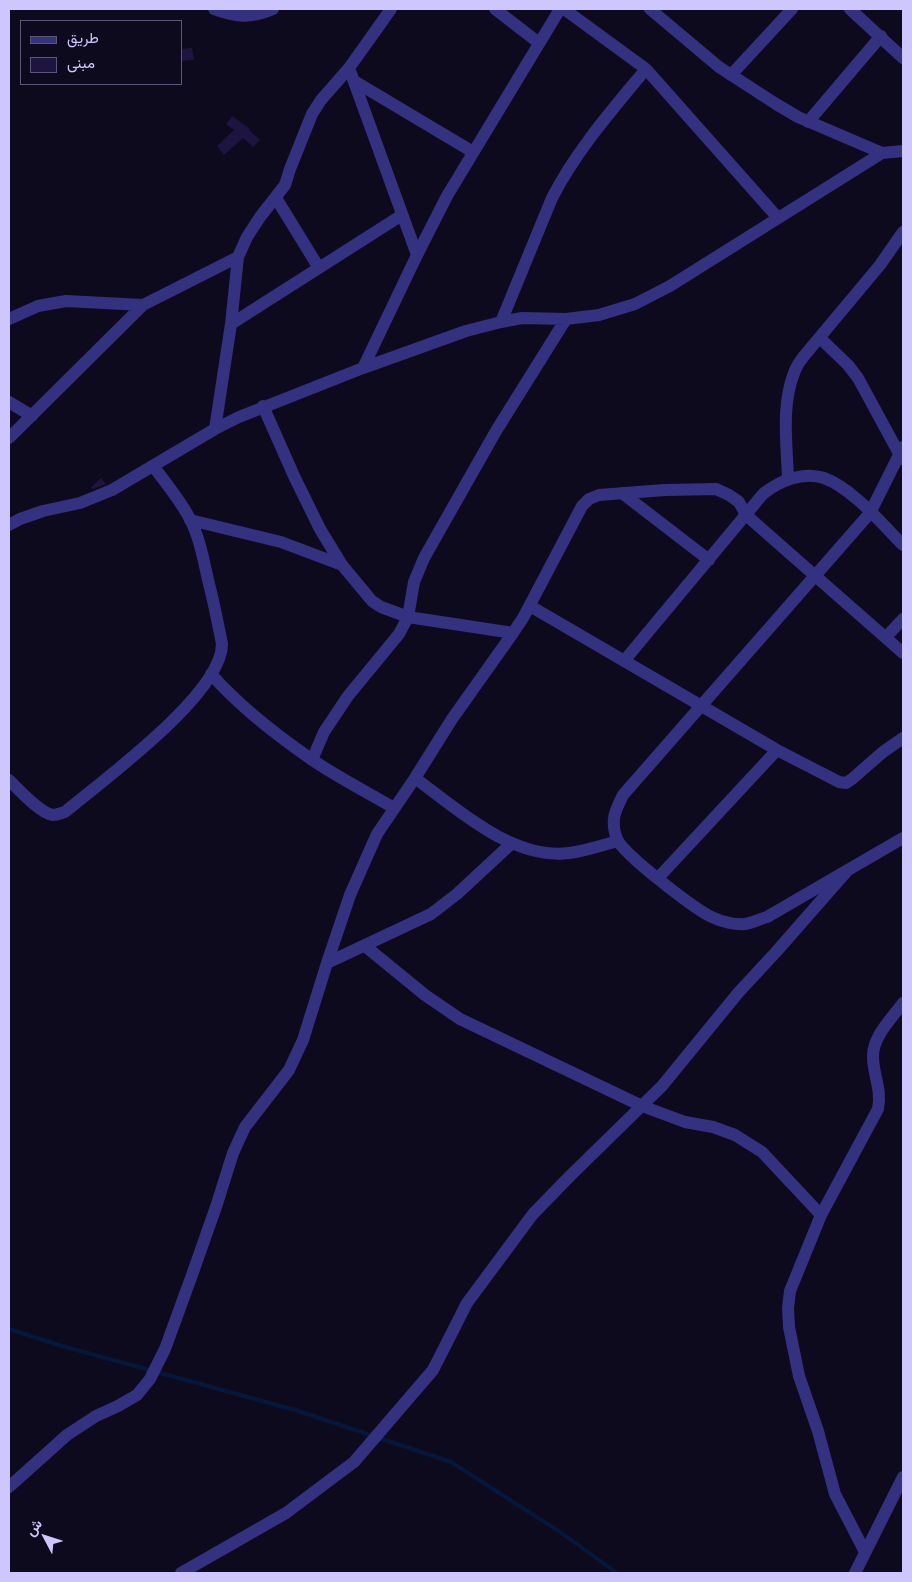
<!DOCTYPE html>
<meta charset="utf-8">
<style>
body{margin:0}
#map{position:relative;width:912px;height:1582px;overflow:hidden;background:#0e0a1d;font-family:"Roboto Condensed",Vazirmatn,sans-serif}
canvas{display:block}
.frame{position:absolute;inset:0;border:10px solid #cec6ff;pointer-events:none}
.legend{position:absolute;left:20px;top:20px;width:162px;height:65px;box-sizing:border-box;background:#0e0a1d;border:1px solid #5b5577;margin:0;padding:6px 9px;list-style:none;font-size:15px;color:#cec6ff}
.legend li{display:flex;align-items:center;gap:10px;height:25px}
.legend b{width:25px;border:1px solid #5b5577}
.north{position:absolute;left:20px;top:1512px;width:50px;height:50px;-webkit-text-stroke:4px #0e0a1d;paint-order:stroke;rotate:310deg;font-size:14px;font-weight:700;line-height:20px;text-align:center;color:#cec6ff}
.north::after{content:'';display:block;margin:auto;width:18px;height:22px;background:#cec6ff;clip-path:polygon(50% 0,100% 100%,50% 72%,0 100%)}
</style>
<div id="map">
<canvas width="912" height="1582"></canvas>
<div class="frame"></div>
<ul class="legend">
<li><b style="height:6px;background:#353181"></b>طريق</li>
<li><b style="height:14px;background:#1e1440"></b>مبنى</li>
</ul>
<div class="north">ش</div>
</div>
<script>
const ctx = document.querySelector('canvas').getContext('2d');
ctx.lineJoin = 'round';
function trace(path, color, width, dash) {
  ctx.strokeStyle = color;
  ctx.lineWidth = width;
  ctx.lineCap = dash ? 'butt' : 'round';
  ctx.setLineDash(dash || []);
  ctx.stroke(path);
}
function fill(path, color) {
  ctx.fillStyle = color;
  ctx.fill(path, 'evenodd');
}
trace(new Path2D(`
 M9,1329L62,1346L295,1410L451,1462L560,1532L617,1573`), '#05183c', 4);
fill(new Path2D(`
 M192,48L194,60L181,61V49Z
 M232,116L250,129L249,130L260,140L253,147L243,138L224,155L217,146L234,130L226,124Z
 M101,478L106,484L93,489L91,487Z`), '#1e1440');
trace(new Path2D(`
 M214,9C237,17 249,19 273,9
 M495,9L539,43
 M564,9L646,69L778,218
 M650,9L719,67L776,104L798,117L882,153
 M850,9L903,58
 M349,68L417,255
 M731,75L792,9
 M354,81L473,152
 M808,122L881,36
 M276,198L319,268
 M9,319L38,306L66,301L143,305
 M501,322L552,198C576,151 612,110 646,69
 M231,324L402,215
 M820,338L848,365L858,378L902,459
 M363,368L417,255L447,196L560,9
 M9,402L32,416
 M263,406L294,476L320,529L342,565L372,601L381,607L408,617L513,633L523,618L582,506L589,499L599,495L665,490L716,489L729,495L739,502L746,515L903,653
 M215,429L231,324L238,257L247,237L260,217L285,185L290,169L312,114L321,100L349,68L391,9
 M9,438L143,305L238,257
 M903,447L870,513L623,795C615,811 610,821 617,839C623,854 698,912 714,918C722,922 736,925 745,924C752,923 760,919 767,917L903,838
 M788,479C787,445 781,406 794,373C796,367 800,361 804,356L880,265L903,232
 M622,493L709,560
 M190,520L281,542L342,565
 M9,525L20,519L43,511L80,503L112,490L215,429L239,417L363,368L466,331L501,322L522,318L566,319L599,315L635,304L670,286L882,153L903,151
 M530,606L777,750L839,782L846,783L852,779L883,752L903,738
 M886,637L903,619
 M624,661L763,494C779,481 803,471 824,478C852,488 882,524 903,545
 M211,674C240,707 275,734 311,759C337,777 367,792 394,808
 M312,760L324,732L348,696L399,634L408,617L414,582L424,558L496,431L566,319
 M415,778C457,809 512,860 569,853C586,851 602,845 618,841
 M9,780C18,789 41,814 53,815C57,815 61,813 65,812C103,780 222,694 222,644C221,639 220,633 219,629C216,614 213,599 209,584C204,563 200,538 190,519C180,500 166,483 153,466
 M658,878L777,750
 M365,946L425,995L460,1019L642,1106L685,1122L713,1127L735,1135L762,1152L821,1215
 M327,963L431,914L457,894L512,843
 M9,1487L67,1435L96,1416L118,1406L137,1395L150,1379L165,1349L192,1275L217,1204L233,1153L245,1127L289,1070L303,1040L327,963L350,895L377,834L415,778L452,719L513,633
 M865,1552L835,1494L818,1431L799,1376L789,1327L788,1308L790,1291L821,1215L878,1109C882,1088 873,1076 873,1056C873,1036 892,1018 903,1003
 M181,1573L286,1513L354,1462L433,1370L467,1303L533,1214L570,1176L662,1086L738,993L776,952L847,871
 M855,1573L903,1477`), '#353181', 12);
</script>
